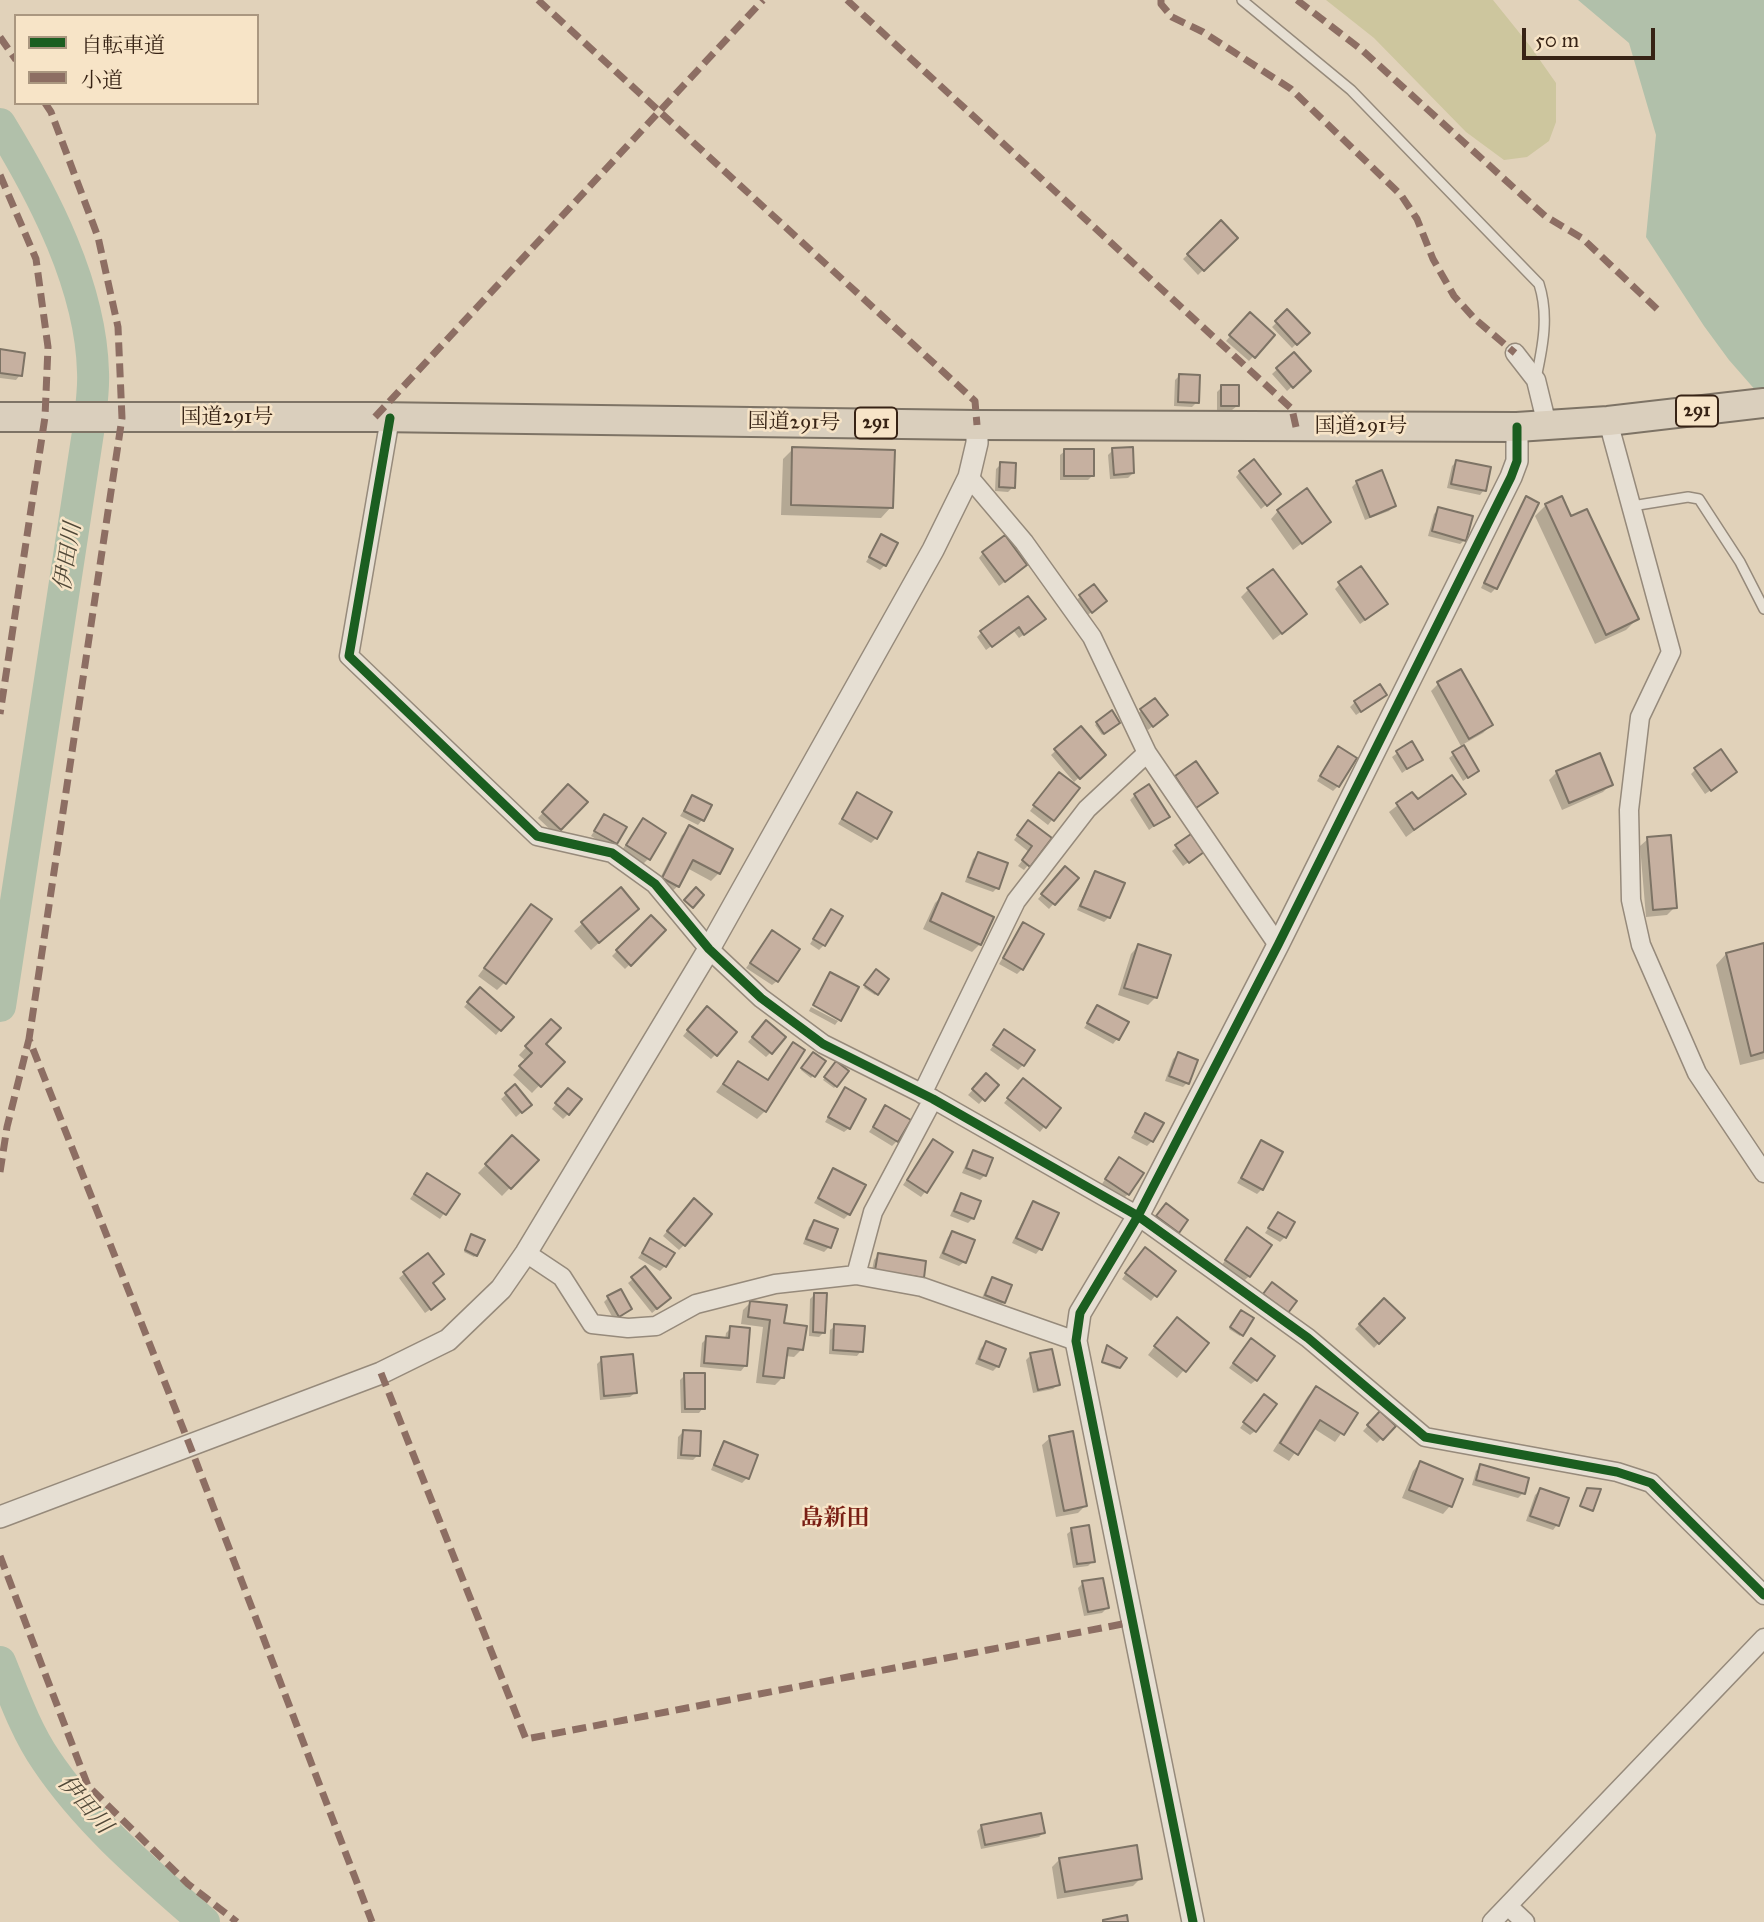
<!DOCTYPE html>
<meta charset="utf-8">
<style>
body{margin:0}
#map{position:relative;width:1764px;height:1922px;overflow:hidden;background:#e1d2ba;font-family:"IM FELL Great Primer","Noto Serif JP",serif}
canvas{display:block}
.legend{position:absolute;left:14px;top:14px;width:245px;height:91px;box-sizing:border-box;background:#f7e4c7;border:2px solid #aa9780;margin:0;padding:9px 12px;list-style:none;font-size:21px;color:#372315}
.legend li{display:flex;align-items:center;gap:14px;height:35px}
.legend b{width:35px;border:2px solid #aa9780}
.scale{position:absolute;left:1522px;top:28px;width:133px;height:32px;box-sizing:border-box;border:4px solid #372315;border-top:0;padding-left:9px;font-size:21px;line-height:24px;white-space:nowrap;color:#372315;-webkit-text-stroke:5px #f7e4c7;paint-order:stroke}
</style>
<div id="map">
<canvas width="1764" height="1922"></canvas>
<ul class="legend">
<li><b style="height:9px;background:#1b5e20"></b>自転車道</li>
<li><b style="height:9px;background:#8d6e63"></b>小道</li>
</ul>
<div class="scale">50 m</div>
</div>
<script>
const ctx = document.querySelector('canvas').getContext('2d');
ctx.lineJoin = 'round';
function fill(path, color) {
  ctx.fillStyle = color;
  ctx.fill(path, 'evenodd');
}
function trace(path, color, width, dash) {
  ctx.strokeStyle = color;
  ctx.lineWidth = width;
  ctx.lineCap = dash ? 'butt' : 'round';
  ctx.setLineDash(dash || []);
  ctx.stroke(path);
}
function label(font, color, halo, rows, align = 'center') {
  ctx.font = font + ' "IM FELL Great Primer","Noto Serif JP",serif';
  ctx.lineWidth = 5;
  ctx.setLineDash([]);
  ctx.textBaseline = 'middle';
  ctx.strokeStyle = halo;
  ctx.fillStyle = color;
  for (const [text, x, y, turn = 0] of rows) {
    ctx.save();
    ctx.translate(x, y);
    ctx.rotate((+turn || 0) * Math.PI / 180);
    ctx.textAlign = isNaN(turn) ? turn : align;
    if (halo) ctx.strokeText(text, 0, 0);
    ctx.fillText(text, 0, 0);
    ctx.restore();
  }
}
fill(new Path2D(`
 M1326,0H1493L1530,46L1556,83V122L1549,141L1527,157L1504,160L1466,132L1374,38Z`), '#cdc69e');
fill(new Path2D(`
 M1578,0H1764V400L1729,360L1704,326L1646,237L1656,135L1629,43Z`), '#b1c0aa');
fill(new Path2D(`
 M1221,223L1235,238L1198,275L1183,259Z
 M1287,312L1307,333L1292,348L1272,327Z
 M1250,314L1273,335L1249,361L1226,341Z
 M0,351L20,375L16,380L0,378Z
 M1294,354L1309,371L1287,391L1272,374Z
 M1180,375L1197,402L1192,407L1174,406L1175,380Z
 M1222,387L1237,406L1232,410H1217V392Z
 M793,449L891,507L881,518L781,515L783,459Z
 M1113,450L1133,473L1128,478L1110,479L1108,455Z
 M1065,451L1093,475L1088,480H1060V455Z
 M1457,461L1484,490L1480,495L1447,488L1452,466Z
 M1001,464L1013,487L1008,492L995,491L996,469Z
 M1240,472L1274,498L1261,509L1236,477Z
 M1357,482L1394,506L1389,511L1365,520L1352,487Z
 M1527,499L1496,588L1491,593L1481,588L1522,503Z
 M1546,505L1571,518L1637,619L1626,630L1595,644L1535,516Z
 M1439,509L1465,540L1460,544L1428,536L1434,514Z
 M1278,511L1329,522L1293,550L1271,519Z
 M881,537L885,565L880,570L866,562Z
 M983,553L1020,570L999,586L979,558Z
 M1340,584L1381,609L1360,624L1335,589Z
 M1094,586L1100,606L1086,616L1075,601Z
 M1249,589L1297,622L1273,640L1241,597Z
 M1039,624L1019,638L1013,630L986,650L977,637L981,633Z
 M1438,684L1491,725L1483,733L1462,745L1477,771L1463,781L1449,758L1462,748L1431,691Z
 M1380,699L1356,715L1350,707L1355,702Z
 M1155,700L1161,720L1148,730L1136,715Z
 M1111,713L1116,724L1102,735L1095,725Z
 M1080,728L1104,755L1074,782L1051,755Z
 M1411,743L1421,759L1402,773L1392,757Z
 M1334,753L1338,786L1333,791L1317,781Z
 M1195,764L1211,798L1191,811L1171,782Z
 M1696,769L1730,777L1705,794L1691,774Z
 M1557,772L1611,784L1603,792L1562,810L1549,780Z
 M1054,779L1077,788L1048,825L1030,811Z
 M568,786L585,802L555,834L538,818Z
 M857,794L876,838L871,843L838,824Z
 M1412,794L1417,802L1463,794L1406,837L1389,812Z
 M1135,795L1168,816L1149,830L1130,800Z
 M692,797L702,820L698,825L680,816Z
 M604,816L616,843L611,848L591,836Z
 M643,820L648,859L643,864L622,850Z
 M1023,827L1049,839L1024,870L1018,866L1029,852L1014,840Z
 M689,828L731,849L719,873L711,881L687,868L678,886L670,893L656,886L682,835Z
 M1648,839L1675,907L1667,915L1646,917L1640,846Z
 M1177,847L1197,856L1183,866L1172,851Z
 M978,854L997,888L993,892L965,882L973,859Z
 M1061,873L1076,878L1049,909L1038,899Z
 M1095,873L1109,917L1104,922L1077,910L1091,878Z
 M621,889L629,916L591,950L574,931Z
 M943,895L980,944L972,952L923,929L935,903Z
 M531,906L504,983L497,990L478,976Z
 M831,911L824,945L819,950L810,944Z
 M651,917L664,930L625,969L612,956Z
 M1023,924L1022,969L1017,974L999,964Z
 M772,932L777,981L772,985L746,968Z
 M1764,945V1059L1740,1065L1716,965L1726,954Z
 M1138,946L1156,997L1148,1005L1118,995L1131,954Z
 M874,973L876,994L875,995L864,988Z
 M475,994L500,1030L496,1035L464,1007Z
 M811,1007L838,1021L835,1025L809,1011Z
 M1098,1007L1117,1039L1113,1044L1084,1028Z
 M702,1013L716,1054L711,1059L683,1036Z
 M551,1021L543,1044L562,1062L532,1093L513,1075L526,1061L519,1055Z
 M761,1027L771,1052L766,1057L748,1042Z
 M1004,1031L1023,1065L1018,1070L990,1050Z
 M793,1044L765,1111L757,1119L716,1092L738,1063L767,1081L786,1052Z
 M1178,1054L1187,1083L1183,1087L1165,1081L1173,1059Z
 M811,1056L824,1062L811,1078L801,1070Z
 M836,1064V1086L834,1088L823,1080Z
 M986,1076L996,1085L979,1104L968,1095Z
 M1019,1085L1059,1108L1040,1132L1004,1103Z
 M515,1086L525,1109L516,1117L501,1099Z
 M845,1089L849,1128L844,1132L825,1122Z
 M563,1095L568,1114L563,1119L552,1109Z
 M886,1107L897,1141L892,1146L869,1132Z
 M1146,1115L1152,1141L1147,1146L1131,1138Z
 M513,1137L537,1160L502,1196L478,1173Z
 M933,1142L925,1192L921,1197L903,1185Z
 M1261,1143L1262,1189L1257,1194L1237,1183Z
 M974,1152L985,1175L980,1180L962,1173L969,1157Z
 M1115,1164L1128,1194L1123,1199L1102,1184Z
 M834,1170L849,1214L844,1219L814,1203Z
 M423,1180L457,1195L440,1219L410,1199Z
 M961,1195L973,1218L968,1223L950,1216L957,1200Z
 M1033,1203L1057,1214L1040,1249L1036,1254L1012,1243L1029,1208Z
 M689,1205L684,1245L679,1250L663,1236Z
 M1161,1210L1177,1232L1173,1236L1153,1222Z
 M1278,1214L1285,1237L1280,1242L1265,1233Z
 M814,1222L829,1247L824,1252L803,1244L809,1227Z
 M953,1233L964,1262L959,1266L939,1258L948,1237Z
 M1242,1234L1249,1276L1244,1281L1222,1265Z
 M470,1238L476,1255L474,1257L464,1252Z
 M650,1241L665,1266L660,1271L638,1258Z
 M1140,1254L1174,1271L1151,1301L1122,1279Z
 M427,1255L431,1283L438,1304L425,1313L399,1278Z
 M878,1255L922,1277L917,1282L871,1275L874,1260Z
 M633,1279L664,1303L652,1313L628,1283Z
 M993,1279L1004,1302L999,1307L981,1300L988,1284Z
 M815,1294L824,1332L819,1337L809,1336L810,1299Z
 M609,1297L630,1309L614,1320L604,1302Z
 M1384,1300L1402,1318L1374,1348L1355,1329Z
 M751,1302L782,1324L802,1349L794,1357L785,1356L782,1378L775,1385L756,1383L763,1327L741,1324L743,1310Z
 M1239,1314L1241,1334L1240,1336L1229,1329Z
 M835,1326L861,1351L857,1356L829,1354L830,1330Z
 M1170,1327L1184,1370L1177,1378L1148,1355Z
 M731,1328L745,1366L741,1371L700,1367L702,1343L707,1338L725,1340L726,1333Z
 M986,1343L1004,1350L997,1367L993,1371L975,1364L981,1348Z
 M1246,1345L1256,1380L1251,1384L1229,1368Z
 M1107,1347L1119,1367L1117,1369L1101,1363Z
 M1031,1355L1058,1384L1053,1389L1033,1393L1026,1360Z
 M602,1359L635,1393L630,1397L600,1400L597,1364Z
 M685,1375L703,1408L699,1413H681L680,1380Z
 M1316,1388L1355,1414L1335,1442L1313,1428L1289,1461L1273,1451L1308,1396Z
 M1260,1401L1255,1431L1250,1435L1240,1428Z
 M1380,1413L1393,1426L1377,1443L1363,1431Z
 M683,1432L698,1455L693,1460L677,1459L678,1437Z
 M1050,1438L1086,1505L1078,1513L1056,1517L1042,1445Z
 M724,1443L747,1478L742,1483L711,1470L720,1448Z
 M1420,1463L1461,1480L1450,1506L1443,1514L1402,1498L1413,1471Z
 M1481,1466L1523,1493L1518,1498L1472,1485L1476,1471Z
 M1540,1490L1567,1499L1557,1525L1553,1530L1526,1521L1535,1495Z
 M1072,1530L1093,1561L1088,1566L1073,1568L1067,1534Z
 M1083,1583L1107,1608L1102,1613L1084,1616L1078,1588Z
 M982,1826L1044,1832L1039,1837L981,1849L977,1831Z
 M1060,1859L1141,1878L1133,1886L1057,1899L1052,1867Z`), '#0003');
trace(new Path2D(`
 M0,124C44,196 91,286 93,372C94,390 91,408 89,426L0,1006
 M0,1662C13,1694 26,1731 46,1760C88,1823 148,1873 204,1922`), '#b1c0aa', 32);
const building = new Path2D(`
 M1221,220L1238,238L1204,271L1187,254Z
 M1287,309L1310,333L1297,345L1275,321Z
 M1250,312L1275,335L1255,358L1229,335Z
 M0,349L25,353L22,376L0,373Z
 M1294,352L1311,371L1293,388L1276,368Z
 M1179,374L1200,375L1199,403L1178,402Z
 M1221,385H1239V406H1221Z
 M792,447L895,450L893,508L791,505Z
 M1133,447L1134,473L1114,475L1112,448Z
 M1064,449H1094V476H1064Z
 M1254,459L1281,494L1267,506L1239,471Z
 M1456,460L1491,467L1486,491L1451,484Z
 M1000,462L1016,463L1015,488L999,487Z
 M1382,470L1396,506L1370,517L1356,481Z
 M1307,488L1331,522L1302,544L1277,510Z
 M1526,496L1539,503L1497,589L1484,583Z
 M1562,496L1571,516L1587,509L1639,619L1606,635L1545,504Z
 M1438,507L1473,516L1466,541L1432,531Z
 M881,534L898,543L886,566L869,557Z
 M1005,535L1027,565L1005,582L982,552Z
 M1361,566L1388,604L1365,620L1338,582Z
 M1273,569L1307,614L1282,634L1247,588Z
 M1094,584L1107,601L1092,613L1079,595Z
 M1028,596L1046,619L1024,635L1019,627L992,647L980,631Z
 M1461,669L1493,725L1469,739L1437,682Z
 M1380,684L1387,695L1361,712L1354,701Z
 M1155,698L1168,715L1153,727L1140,709Z
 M1112,710L1120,723L1104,734L1096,722Z
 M1081,726L1106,755L1080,779L1054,749Z
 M1412,741L1423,760L1407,769L1396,751Z
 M1464,745L1479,771L1468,778L1452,752Z
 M1338,746L1357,758L1339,787L1320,776Z
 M1721,749L1737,772L1711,791L1694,768Z
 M1600,753L1613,785L1569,803L1556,771Z
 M1196,761L1218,793L1196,808L1175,776Z
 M1059,772L1080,788L1054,821L1033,805Z
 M1452,775L1466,794L1414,830L1396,803L1412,792L1418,799Z
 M568,784L588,802L561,830L542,812Z
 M1149,784L1170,817L1154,826L1134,794Z
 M857,792L892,812L877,839L842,819Z
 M692,795L712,805L704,821L684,811Z
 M604,814L627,827L617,844L594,831Z
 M643,818L666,833L650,860L626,845Z
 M1028,820L1052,838L1030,867L1022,860L1032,846L1017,835Z
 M689,825L733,849L720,874L693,860L679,887L662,878Z
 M1191,834L1204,852L1189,863L1175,845Z
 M1671,835L1677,908L1653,910L1647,837Z
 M978,852L1008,863L999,889L968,877Z
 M1065,866L1079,878L1055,905L1041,894Z
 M1095,871L1125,883L1110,918L1080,906Z
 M621,887L639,909L599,943L581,922Z
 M696,887L704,895L693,908L684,900Z
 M942,893L994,917L981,945L930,921Z
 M531,904L552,919L506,984L484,968Z
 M831,909L843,916L825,946L813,939Z
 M651,915L666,930L631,966L616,950Z
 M1023,922L1044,934L1023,970L1003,958Z
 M772,930L800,949L778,982L750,963Z
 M1764,943V1052L1751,1056L1726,953Z
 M1138,944L1171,955L1157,998L1124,988Z
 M876,969L889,979L878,995L864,985Z
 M830,972L859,987L841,1021L813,1005Z
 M480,987L514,1017L501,1031L467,1002Z
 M1097,1005L1129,1022L1119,1040L1087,1023Z
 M707,1006L737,1032L717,1056L687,1030Z
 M551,1019L561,1028L546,1044L565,1062L541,1087L519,1066L532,1053L525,1046Z
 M766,1020L786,1037L772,1054L752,1037Z
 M1004,1029L1035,1050L1024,1066L993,1045Z
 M793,1042L805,1050L766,1112L723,1084L738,1061L768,1080Z
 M813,1052L826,1061L815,1077L801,1068Z
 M1178,1052L1198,1060L1189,1084L1169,1076Z
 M836,1061L849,1071L837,1087L824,1077Z
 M986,1073L999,1085L985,1101L972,1089Z
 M1023,1078L1061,1108L1046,1128L1007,1098Z
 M515,1084L532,1105L522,1113L505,1093Z
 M845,1087L866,1099L850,1129L828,1117Z
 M568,1088L582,1099L569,1115L555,1103Z
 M885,1105L911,1120L898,1142L873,1127Z
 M1145,1113L1164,1123L1153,1142L1135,1132Z
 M512,1135L539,1160L511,1189L485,1164Z
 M933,1139L953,1152L927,1193L907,1180Z
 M1261,1140L1283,1152L1263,1190L1241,1178Z
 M973,1150L993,1158L986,1176L966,1168Z
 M1119,1157L1144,1173L1129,1195L1105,1179Z
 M833,1168L866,1185L850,1215L818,1198Z
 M427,1173L460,1194L446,1215L414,1194Z
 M961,1193L981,1201L974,1219L954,1211Z
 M694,1198L712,1214L685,1246L667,1231Z
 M1033,1201L1059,1213L1042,1250L1016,1238Z
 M1166,1203L1188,1220L1179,1233L1156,1216Z
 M1278,1212L1295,1222L1286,1238L1268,1228Z
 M814,1220L838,1229L831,1248L806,1239Z
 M1247,1227L1272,1245L1250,1277L1225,1260Z
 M952,1231L975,1240L966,1263L943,1253Z
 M471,1234L485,1240L477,1256L465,1250Z
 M650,1238L675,1253L666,1267L642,1253Z
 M1145,1247L1176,1271L1157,1297L1125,1273Z
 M428,1253L444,1274L433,1283L445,1299L431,1310L403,1272Z
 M878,1253L926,1261L924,1278L875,1270Z
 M645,1266L671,1298L657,1309L631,1277Z
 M992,1277L1012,1285L1005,1303L985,1295Z
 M1272,1282L1297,1301L1288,1313L1263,1294Z
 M621,1289L632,1309L619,1317L607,1296Z
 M814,1293H827L825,1333L813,1332Z
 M1384,1298L1405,1318L1379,1344L1359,1324Z
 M750,1301L787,1305L784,1323L807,1326L803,1350L788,1348L784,1378L763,1376L770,1320L748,1317Z
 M1241,1310L1254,1318L1243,1336L1230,1327Z
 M1177,1317L1209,1343L1186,1372L1154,1346Z
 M834,1324L865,1326L863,1352L833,1350Z
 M730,1326L750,1328L747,1366L704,1363L706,1336L729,1338Z
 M1251,1338L1275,1356L1257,1381L1233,1363Z
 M986,1341L1006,1349L999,1367L979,1359Z
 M1107,1345L1127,1358L1120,1368L1102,1362Z
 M1052,1349L1060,1385L1038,1390L1030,1353Z
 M633,1354L637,1393L604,1396L601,1357Z
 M684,1373H705V1409H685Z
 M1316,1386L1358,1413L1344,1435L1320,1420L1298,1455L1280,1443Z
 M1264,1394L1277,1404L1256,1432L1243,1422Z
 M1380,1411L1396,1426L1383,1440L1367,1425Z
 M683,1430L701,1431L700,1456L681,1455Z
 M1073,1431L1087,1506L1064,1511L1049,1436Z
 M724,1441L758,1455L749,1479L714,1465Z
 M1420,1461L1463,1479L1452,1507L1409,1490Z
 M1480,1464L1529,1478L1525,1494L1476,1480Z
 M1540,1488L1569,1498L1559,1526L1530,1516Z
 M1587,1488L1601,1489L1593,1511L1580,1506Z
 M1089,1525L1095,1562L1077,1564L1071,1528Z
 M1103,1578L1109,1608L1088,1612L1082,1581Z
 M1041,1813L1045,1833L985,1845L981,1825Z
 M1137,1845L1142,1879L1065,1892L1059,1858Z
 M1127,1915L1128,1922H1103V1920Z`);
fill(building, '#c6b0a0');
trace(building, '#7d7365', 2);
const service = new Path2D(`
 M1242,0L1351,90L1539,284C1549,315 1543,346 1536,378
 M1632,506L1688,497L1699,499L1740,562L1764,609`);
const minor = new Path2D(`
 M1515,353L1536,380L1547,425
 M390,418L349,656L537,836L612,853L655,884L709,949L761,998L823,1044L933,1099L1138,1216L1308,1338L1425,1437L1617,1472L1651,1483L1764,1595
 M1608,421L1671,652L1640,717L1629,810L1631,900L1641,945L1697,1073L1764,1173
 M969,477L1024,542L1092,637L1147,753L1278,945
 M922,1094L1016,901L1087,809L1147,753
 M526,1253L562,1277L592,1324L628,1328L656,1326L696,1304L775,1284L856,1275L922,1287L1076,1341
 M856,1275L873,1212L933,1099
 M1508,1906L1525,1922
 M1492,1922L1764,1638`);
const tertiary = new Path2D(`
 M0,1517L381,1373L448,1340L501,1289L526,1253L709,949L933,550L969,477L977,443V425
 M1193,1922L1076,1341L1080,1313L1138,1216L1278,945L1511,477L1517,461V427`);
const trunk = new Path2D(`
 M0,417H375L977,425L1517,427L1608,421L1764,403`);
trace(service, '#968a7b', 12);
trace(minor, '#968a7b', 21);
trace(tertiary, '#968a7b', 24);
trace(trunk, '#7d7365', 32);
trace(service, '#e6dfd3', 9);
trace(minor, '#e6dfd3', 18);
trace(tertiary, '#e6dfd3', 21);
trace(trunk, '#dacfbd', 28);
trace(new Path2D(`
 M538,0L975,401L977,425
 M847,0L1292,409L1296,427
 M1161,0V4L1172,17L1203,32L1291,89L1401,195L1417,219L1433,259L1454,296L1475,319L1515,353
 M1297,0L1362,50L1545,216L1582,238L1657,309
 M0,37L16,60
 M45,103L51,112L98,237L118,327L122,418L29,1039L190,1446L372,1922
 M0,175L36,259L48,347L45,417L0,714
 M375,417L763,0
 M0,1172L7,1127L29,1039
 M381,1373L526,1739L1133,1622
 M0,1556L88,1786L188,1884L237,1922`), '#8d6e63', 7, [14, 7]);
trace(new Path2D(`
 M390,418L349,656L537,836L612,853L655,884L709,949L761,998L823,1044L933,1099L1138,1216L1308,1338L1425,1437L1617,1472L1651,1483L1764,1595
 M1193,1922L1076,1341L1080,1313L1138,1216L1278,945L1511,477L1517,461V427`), '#1b5e20', 9);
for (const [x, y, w] of [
 [1697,411,42],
 [876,423,42]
]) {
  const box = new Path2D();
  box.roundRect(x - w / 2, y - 15.5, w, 31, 5);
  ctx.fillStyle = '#f7e4c7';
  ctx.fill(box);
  trace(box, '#372315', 2);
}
label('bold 19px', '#372315', null, [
 ["291",1697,411],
 ["291",876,423]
]);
label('21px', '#372315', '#f7e4c7', [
 ["国道291号",227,418],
 ["国道291号",794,423,1],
 ["国道291号",1361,427]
]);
label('italic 23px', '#504838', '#f7e4c7', [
 ["伊田川",69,557,-81],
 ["伊田川",84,1805,49]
]);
label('bold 23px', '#7a1f14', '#f7e4c7', [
 ["島新田",835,1519]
]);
</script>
